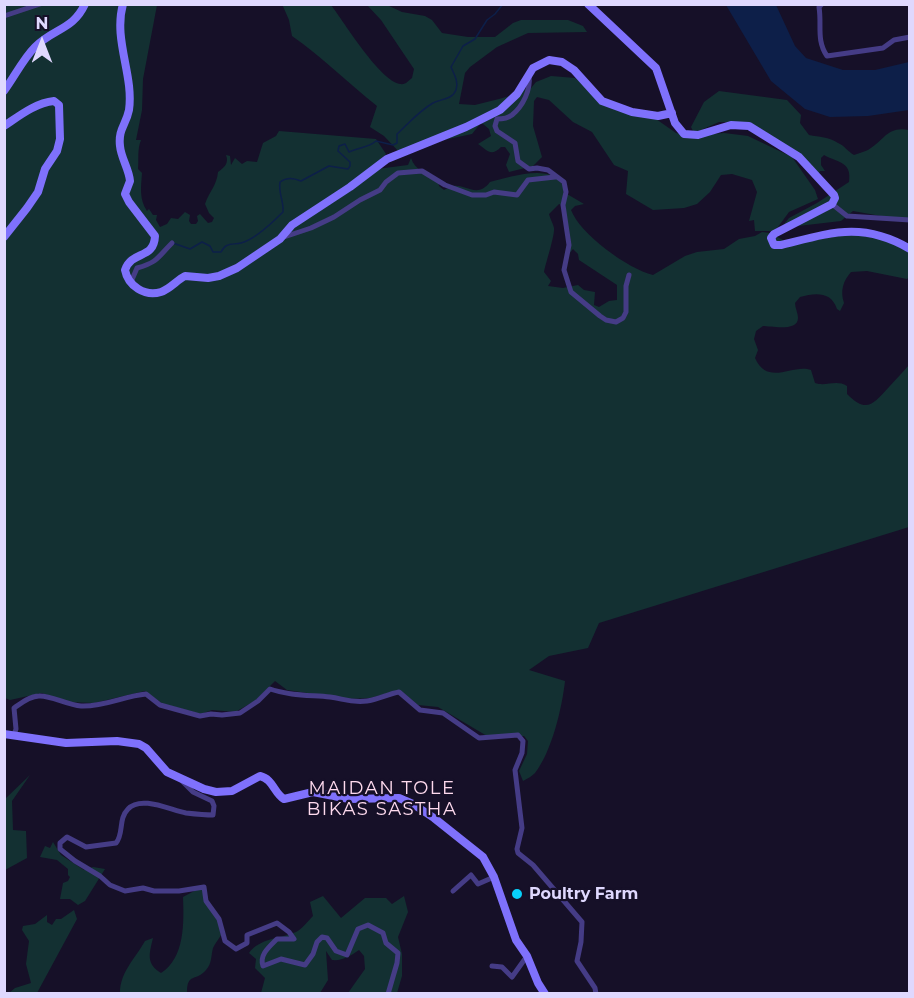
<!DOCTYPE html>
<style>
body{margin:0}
#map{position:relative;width:914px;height:998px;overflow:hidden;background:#161028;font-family:Montserrat,sans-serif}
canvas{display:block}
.frame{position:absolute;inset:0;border:6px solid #dfd8fe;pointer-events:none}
.north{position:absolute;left:12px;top:12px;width:60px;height:60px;-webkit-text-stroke:4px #161028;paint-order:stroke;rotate:0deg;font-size:16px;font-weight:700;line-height:24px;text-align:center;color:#dfd8fe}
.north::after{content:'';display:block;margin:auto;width:21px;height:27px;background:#dfd8fe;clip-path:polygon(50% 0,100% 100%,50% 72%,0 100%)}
</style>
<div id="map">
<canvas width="914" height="998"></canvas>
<div class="frame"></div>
<div class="north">N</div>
</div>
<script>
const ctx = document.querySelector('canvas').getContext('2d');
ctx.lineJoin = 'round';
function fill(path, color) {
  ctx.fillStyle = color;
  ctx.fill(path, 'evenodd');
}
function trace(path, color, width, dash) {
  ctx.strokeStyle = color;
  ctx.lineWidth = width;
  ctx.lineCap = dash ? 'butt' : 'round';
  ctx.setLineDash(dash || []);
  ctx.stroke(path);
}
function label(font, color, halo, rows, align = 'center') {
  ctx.font = font + ' Montserrat,sans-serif';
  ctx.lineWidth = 4.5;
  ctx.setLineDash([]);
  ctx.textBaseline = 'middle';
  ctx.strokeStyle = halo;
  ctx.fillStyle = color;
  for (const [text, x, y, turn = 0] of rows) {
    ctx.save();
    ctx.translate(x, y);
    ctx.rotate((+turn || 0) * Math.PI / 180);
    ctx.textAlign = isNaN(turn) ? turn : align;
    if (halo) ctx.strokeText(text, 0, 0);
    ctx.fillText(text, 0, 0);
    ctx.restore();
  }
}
fill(new Path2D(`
 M282,4L331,5C344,22 380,81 400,84C406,85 408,81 412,78L414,69L381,20L367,5H387L402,12L425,16L432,20L442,33L468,37H495L513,23L521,20H568L583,26L587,32L528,33L497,47L470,67L465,73L459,104L475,105L499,99L517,94L523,89L531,88L536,82L551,76L575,78L615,110L656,119L676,133L691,136L724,133L748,136L792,157L815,190L818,199L789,212L778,227L772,231H755L754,220L749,221L757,192L752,180L732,174L721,175L710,192L697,204L684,208L653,210L626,194L628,171L614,165L592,132L573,122L549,100L537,97L534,101L533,126L542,157L533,166L509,172L506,165L510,154L505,147H501C491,157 488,151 478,144L491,136L489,129L483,124H480L472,134L429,143L402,155L384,136L370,127L377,106C348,83 322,57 292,36L289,20Z
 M4,5H157L143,79L142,110L136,140H141C137,150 139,158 138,169L142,173C141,187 139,199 147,211L149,209L153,215H157L156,220L160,227L167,224L171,218L178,219L185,212L190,215L189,221L191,224H196L198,221L197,216L200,214L208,223L212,222L214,218L209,213L205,204C209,192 217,185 218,172C225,167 229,163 226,155L230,156L231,165L235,158L242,164L247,161L257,162L263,143L276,136L279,131L376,139L386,154L380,160L377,169L408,165L411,158C415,170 426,174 438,179L439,186L444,190C447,188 450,187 453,186C467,184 477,199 490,182C508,178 552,162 563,186C565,191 563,199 562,205L559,204L549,214C550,219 553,223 554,228C555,235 546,262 544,272L551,281L548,286L563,288L578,285L584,290L595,292L594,305L599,307L609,301L617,300V285L579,260L578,254L573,249L569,254L565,205L567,194L584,204L575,206L571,210C580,234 628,269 653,275L685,256L697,252L724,249L739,239L755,236L762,232L770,233L790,244L852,234L890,240L909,253V277L907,279L867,271L851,272C843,281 840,291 844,303L840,311L837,309C831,291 815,293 800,297L795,303C795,308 798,313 798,318C798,332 771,326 763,326L756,331L754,339L758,350L755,358C768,387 793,363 811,370L815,383C826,387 836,379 847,386V394C867,414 873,404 889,387C896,379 903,372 909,365V527L599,623L588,648L549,656L529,670L565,681C562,708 552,751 535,773C532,776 527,779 523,781L519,771L527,754L528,741L524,736H487L438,707L418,705L400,690L370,698L347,699L287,690L275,681L255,701L235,712L212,710L201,714L163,704L145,691L94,703L66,702L42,693L10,700L5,698Z
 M719,91L787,100L801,115L800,123L809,135C819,137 829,137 838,143C845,146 847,151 854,155C859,153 864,152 868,150C885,140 887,126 909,130V221L853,211L841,221L781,228L789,218L817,203L849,182C852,162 839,163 824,155L821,158V165L825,171H820L818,177L749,122H719L694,133L691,127L704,102Z
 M30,775L12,801L13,830L26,831L27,858L5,870V799Z
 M53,842L61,855L84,870L93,867L105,869L85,901L78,905L70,899H60L63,883L68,881L70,877L68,875V869L57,860L40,857L45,846L50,848Z
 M198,889L202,890L218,919L221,935C219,939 215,943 213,948C211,955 212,964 206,970C196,982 187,972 187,993H120C120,972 135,959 145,941L153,938C149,954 146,964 161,973C185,958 184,922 183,897Z
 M323,896L341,918L365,898H386L392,904L404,896L408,912L398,937L402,954V976L397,993H348L365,969L364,956L359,950C350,956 343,961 332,960L326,951L328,980L320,993H261L265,978L255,968L256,959L249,953C260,938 279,939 296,932C302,929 308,921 313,916L310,902Z
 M74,910L77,919L37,993H9L15,988L31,983L26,964L29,941L22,930L23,926L35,924L47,915V922L52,925L56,919H61Z`), '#133032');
fill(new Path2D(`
 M726,5H776L795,46L806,58L843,70H875L909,62V110L868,116L830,117L805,109L771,81Z`), '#0d1f49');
trace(new Path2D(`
 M173,243L190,249L202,242L210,246L213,252H221C226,242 232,245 241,243C254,240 274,221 283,212C284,201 278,193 280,182C287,177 293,178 301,181L329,166L348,169L350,166V162L338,151L339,146L345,144L349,152C359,147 368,148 376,141L393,145L397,143V134C408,124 419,111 433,103C440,99 452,100 456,90C459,82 454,74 451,67L463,46L475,39L487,20L495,14L503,4`), '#0d1f49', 1.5);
trace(new Path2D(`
 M822,4L819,7C822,25 816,40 827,56L883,48L894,40L910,37
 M4,16L40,4
 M529,75C531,90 523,106 512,115C508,118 501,119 497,119L495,126L497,131L515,143L518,161L529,169L537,168L548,170L564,182L566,192L563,205L569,245L564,270L571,292L600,316L606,320L616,322L623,318L626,312V286L629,275
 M832,204L847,216L910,220
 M281,238L311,228L334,217L360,200L380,190L386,182L398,173L422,171L445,185L472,195H486L494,192L517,195L528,180L555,177
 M131,282L137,268C158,262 157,258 172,243
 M14,735L16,729L14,708C21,703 30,696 39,696C50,695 67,705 81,706C104,707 124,696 146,694L160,705L200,716L211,714L222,715L240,713L258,701L270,689C290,696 310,695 330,697C344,699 351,703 367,701C377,700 388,694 399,692L420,710L443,713L479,738L518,735L523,741L522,753L515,770L522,828L517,849L518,853L533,865L582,922L581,942L577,961L595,988L596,994
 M181,780L193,792L212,801L214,806L213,815C206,815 195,814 186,813C170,810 141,795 128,809C118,819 124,834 116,843L86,847L67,837L60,843V849L75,861L100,876L110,885L125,891L143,888L154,891H179L204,887L206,901L219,919L225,941L236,949L247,943V935L277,923L289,932L294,939H277C269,947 259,955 263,966L281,959L305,965L313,954L317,942L322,937L327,938L336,951L347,955L358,929L368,925L383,933L386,943L398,953L397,963L388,994
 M453,891L471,875L478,884L494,877
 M492,966L502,967L512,977L527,956`), '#453c86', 5);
trace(new Path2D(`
 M123,4C113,40 134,75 129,110C126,125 118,129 120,146C121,158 129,169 130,181L125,194L129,202L155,236C154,260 132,250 125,270C128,286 145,297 161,292C170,289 177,280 185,276L208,278L219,276L237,268L280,239L292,225L350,187L387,159L466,127L500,110L517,94L533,68L549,60L562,62L574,70L602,101L632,112L658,116L672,113
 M588,4L656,68L675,123L684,134L698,135L731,125L749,126L799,157L834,195L835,198L832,204L774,234L771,238L774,245H781C830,233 862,221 910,249
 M4,91C15,76 23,59 35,47C54,28 73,30 85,4
 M4,126C19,116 35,103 54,101L59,105L60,139L57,151L45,169L38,192L27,208L4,237
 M4,734L66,743L117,741L139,744L146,748L167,772L204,789L216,792L232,791L260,776C273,779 274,793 284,799L313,792L349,799L399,798L413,804L434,818L483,857L494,877L516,940L527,956L538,983L545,994`), '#7f71fc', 8);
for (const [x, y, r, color] of [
 [517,894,6,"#08d0fa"]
]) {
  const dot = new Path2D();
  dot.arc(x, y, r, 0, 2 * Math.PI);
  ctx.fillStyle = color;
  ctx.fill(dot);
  trace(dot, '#161028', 2);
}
label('bold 16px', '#dfd8fe', '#161028', [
 ["Poultry Farm",529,894]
], 'left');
ctx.letterSpacing = '1.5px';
label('18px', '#fedaee', '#161028', [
 ["MAIDAN TOLE",382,789],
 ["BIKAS SASTHA",382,810]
]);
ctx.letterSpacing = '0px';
</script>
